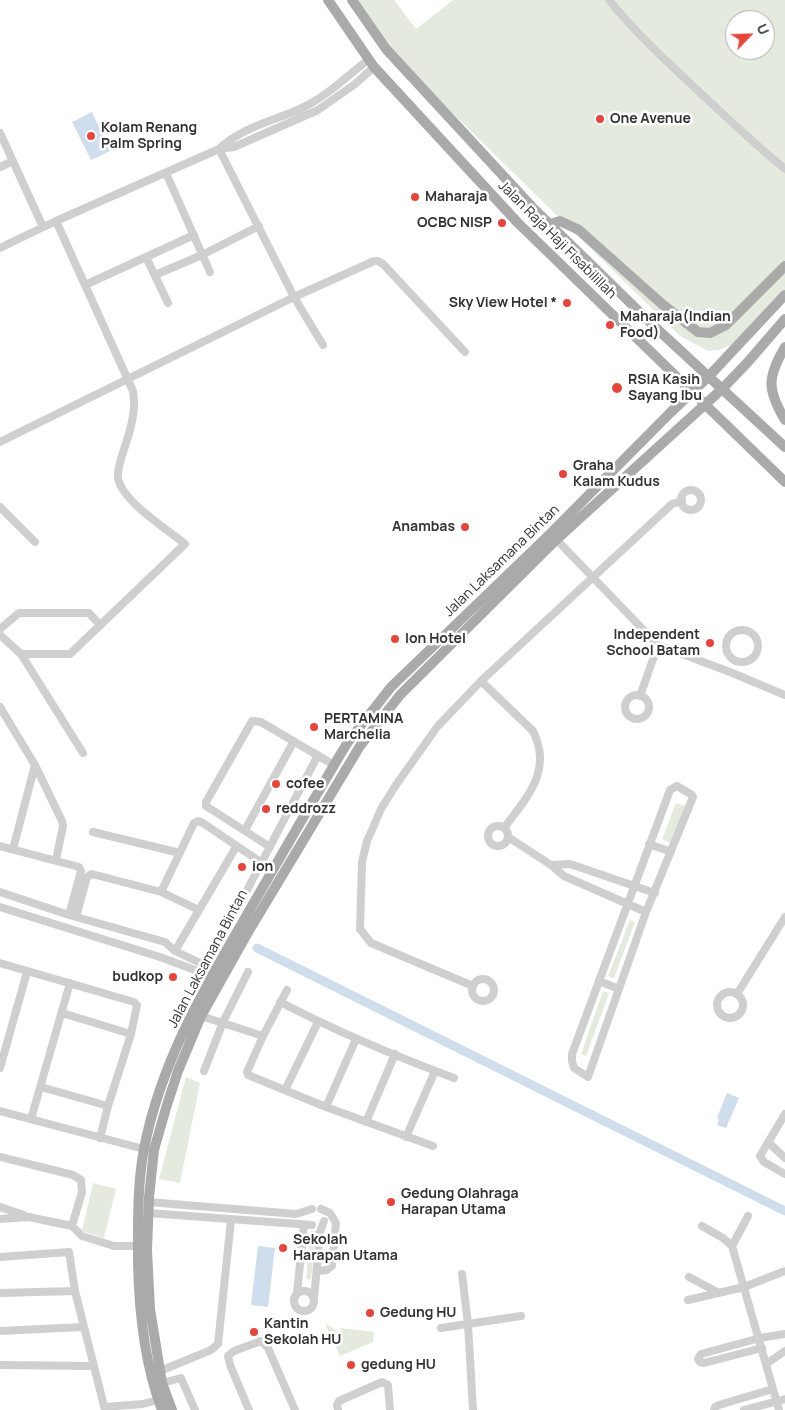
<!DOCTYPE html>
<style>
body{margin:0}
#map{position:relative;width:785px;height:1410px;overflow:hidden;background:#fff;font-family:Manrope,sans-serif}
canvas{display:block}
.north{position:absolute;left:725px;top:10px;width:50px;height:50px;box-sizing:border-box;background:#fff;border:1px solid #adadad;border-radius:50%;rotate:66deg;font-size:14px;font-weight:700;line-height:20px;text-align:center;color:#323232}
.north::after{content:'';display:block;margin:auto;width:18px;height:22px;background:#e3463b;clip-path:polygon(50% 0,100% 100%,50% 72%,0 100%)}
</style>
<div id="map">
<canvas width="785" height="1410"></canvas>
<div class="north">U</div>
</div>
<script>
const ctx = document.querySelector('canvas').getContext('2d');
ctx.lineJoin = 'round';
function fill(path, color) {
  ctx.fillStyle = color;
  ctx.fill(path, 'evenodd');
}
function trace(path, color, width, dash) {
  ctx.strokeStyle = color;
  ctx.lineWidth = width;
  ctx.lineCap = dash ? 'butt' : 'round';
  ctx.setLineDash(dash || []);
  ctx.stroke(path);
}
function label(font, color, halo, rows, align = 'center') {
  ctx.font = font + ' Manrope,sans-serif';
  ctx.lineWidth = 5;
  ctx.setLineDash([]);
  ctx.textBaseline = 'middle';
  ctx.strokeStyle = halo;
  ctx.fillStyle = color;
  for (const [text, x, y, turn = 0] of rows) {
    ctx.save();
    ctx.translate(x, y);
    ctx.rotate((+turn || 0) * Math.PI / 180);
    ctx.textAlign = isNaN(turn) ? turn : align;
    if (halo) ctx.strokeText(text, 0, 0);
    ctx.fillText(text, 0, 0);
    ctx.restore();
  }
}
fill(new Path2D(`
 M353,0H394L416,29L453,0H785V297L750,337L719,350L708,351L680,336L389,51ZM735,20H765V50H735Z
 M676,803L686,806L671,843L662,839Z
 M630,920L635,922L614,978L608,976Z
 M603,991L609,993L586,1056L581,1054Z
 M186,1077L200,1083L180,1183L159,1179Z
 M93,1183L116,1189L104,1238L82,1231Z
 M313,1230L316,1231L311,1279L309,1280L306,1278L310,1231Z
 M325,1323L340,1333L341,1328L374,1332L373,1342L340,1356Z`), '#e4ebde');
fill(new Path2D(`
 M92,112L110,151L91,160L72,122Z
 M727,1093L739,1098L726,1128L717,1125L719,1119L717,1118Z
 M258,1246L275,1248L268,1307L251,1305Z`), '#cfdded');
trace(new Path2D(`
 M257,948L785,1211`), '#cfdded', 9);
trace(new Path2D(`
 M609,0C635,32 664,59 694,87C724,115 753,143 785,169
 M0,133L43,227
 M219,149L294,297L323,345
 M219,149L234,147L318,110L355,84L374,67
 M0,167L13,161
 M166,173L210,272
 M0,248L56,221L219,149C242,127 274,121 302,108C326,97 347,76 368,60
 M146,257L168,303
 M155,275L202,255L259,226
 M85,285L194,235
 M0,442L294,297L374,261H378L383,264L465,352
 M681 500a10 10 0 1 1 20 0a10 10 0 1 1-20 0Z
 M0,507L35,542
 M553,536L658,645L730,672L785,695
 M0,629L19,613H89L100,625
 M726 646a16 16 0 1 1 32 0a16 16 0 1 1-32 0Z
 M0,635L21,654L83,753
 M21,654H70L185,544C167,529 120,500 118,477C117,466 124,451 127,440C132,424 136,408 133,391L56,221
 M481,681L533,731C553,771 527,797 504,828
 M625 707a12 12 0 1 1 24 0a12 12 0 1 1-24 0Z
 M640,696L658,645
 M0,707L35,765L62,821L63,826L56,860
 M677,786L692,795L693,797L646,912L588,1077L574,1068L572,1061V1054L670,790Z
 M488 836a10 10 0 1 1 20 0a10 10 0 1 1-20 0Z
 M245,830L294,741
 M93,832L180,853
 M508,837L551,865L564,876L646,912
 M649,844L671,852
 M0,846L79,867L81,871L69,915
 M270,847L206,806V802L252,721L261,722L334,765
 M13,849L35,765
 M551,865L570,864L655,893
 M0,892L69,915L165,942L175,951L215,970
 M161,892L194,823L198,821L203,823L262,863
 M0,907L160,957L211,976
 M76,917L87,877L92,874L161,892L199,910
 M175,951L236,847
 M0,963L134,1002L137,1005L131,1034L108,1106L100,1138
 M204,964L235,913L318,755
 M472 990a11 11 0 1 1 22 0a11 11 0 1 1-22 0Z
 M599,981L619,989
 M473,986L371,943L360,929L362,862L367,841L371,832L381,809L396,785L437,727L481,681L672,504L682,501
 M287,990L263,1036L247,1072L248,1075L326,1107L433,1146
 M717 1005a13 13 0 1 1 26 0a13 13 0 1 1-26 0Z
 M737,994L785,917
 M280,1002C336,1031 395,1056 454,1078
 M62,1013L131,1034
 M201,1016L263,1036
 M0,1068L27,972
 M204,1071L223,1022L248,972
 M41,1087L108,1106
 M285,1090L318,1022
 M326,1107L356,1039
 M0,1111L144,1149
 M785,1114L760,1156L764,1162L785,1174
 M31,1119L70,983
 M366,1122L395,1054
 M406,1137L435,1071
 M768,1142L785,1158
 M0,1157L73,1175L81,1180L82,1192L72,1226
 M148,1202L296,1214L312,1209
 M0,1207L24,1215
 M148,1213L312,1225
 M0,1219L29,1217L72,1226L82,1236L114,1246H138
 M702,1226L723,1238L732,1246L779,1410
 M732,1246L748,1216
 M0,1257L69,1252L75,1291L105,1410
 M317,1271L327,1270L332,1266L336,1223L330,1213L321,1209
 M462,1274L468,1324L473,1410
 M689,1277L717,1292
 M294 1301a10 10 0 1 1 20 0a10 10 0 1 1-20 0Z
 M0,1293L75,1291
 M297,1293L304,1225
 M314,1300L320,1232L324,1221
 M688,1300L744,1287L785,1271
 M441,1328L521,1316
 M0,1331L83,1327
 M762,1348L704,1363L700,1362L698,1359L701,1354L760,1338L785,1334
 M766,1364L785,1351
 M0,1365L93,1366
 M160,1371L211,1350L218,1344L231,1220
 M162,1383L181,1378L195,1410
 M104,1407L143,1404L158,1400
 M249,1410L230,1365L228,1356L234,1351L261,1341L268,1348L295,1410
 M338,1410L337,1405L339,1401L382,1382L388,1385L390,1410
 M714,1410L715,1407L719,1405L773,1389
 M744,1410L785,1399`), '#cfcfcf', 8);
trace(new Path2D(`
 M328,0L374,67L518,223L785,482
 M352,0L386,49L532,207L656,328L785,447
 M550,224L560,221L579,230L662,304L698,332L710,333L726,325L785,266
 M785,347C767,377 767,390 785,420
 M162,1410C144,1363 139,1312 138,1262C138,1225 137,1186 144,1149C160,1065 202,992 245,918C276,864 308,809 340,755L348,742L391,687L551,533L670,413L709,376L785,295
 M172,1410L162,1383L150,1309L147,1250L149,1197L154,1150L166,1108L178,1071L201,1016L247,934L360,746L400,695L557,539L722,389L747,363L785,319`), '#aaa', 10);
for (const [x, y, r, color] of [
 [600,119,5,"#e3463b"],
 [91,136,5,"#e3463b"],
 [415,197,5,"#e3463b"],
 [502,223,5,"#e3463b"],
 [567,303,5,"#e3463b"],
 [610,325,5,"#e3463b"],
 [617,388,6,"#e3463b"],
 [563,474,5,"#e3463b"],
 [465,527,5,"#e3463b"],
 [395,639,5,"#e3463b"],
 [710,643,5,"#e3463b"],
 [314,727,5,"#e3463b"],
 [276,784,5,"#e3463b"],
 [266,809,5,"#e3463b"],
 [242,867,5,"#e3463b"],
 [173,977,5,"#e3463b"],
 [391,1202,5,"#e3463b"],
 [283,1248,5,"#e3463b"],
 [370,1313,5,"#e3463b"],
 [254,1332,5,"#e3463b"],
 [351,1365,5,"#e3463b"]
]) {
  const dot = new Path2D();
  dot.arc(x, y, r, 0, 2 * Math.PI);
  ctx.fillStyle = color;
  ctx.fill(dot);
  trace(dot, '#fff', 2);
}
label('bold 14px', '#323232', '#fff', [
 ["One Avenue",610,119],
 ["Kolam Renang",101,128],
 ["Palm Spring",101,144],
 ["Maharaja",425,197],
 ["OCBC NISP",492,223,"right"],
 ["Sky View Hotel *",557,303,"right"],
 ["Maharaja(Indian",620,317],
 ["Food)",620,333],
 ["RSIA Kasih",628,380],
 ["Sayang Ibu",628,396],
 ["Graha",573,466],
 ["Kalam Kudus",573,482],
 ["Anambas",455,527,"right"],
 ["Independent",700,635,"right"],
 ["School Batam",700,651,"right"],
 ["Ion Hotel",405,639],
 ["PERTAMINA",324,719],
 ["Marchelia",324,735],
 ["cofee",286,784],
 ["reddrozz",276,809],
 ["ion",252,867],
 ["budkop",163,977,"right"],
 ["Gedung Olahraga",401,1194],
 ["Harapan Utama",401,1210],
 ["Sekolah",293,1240],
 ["Harapan Utama",293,1256],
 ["Gedung HU",380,1313],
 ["Kantin",264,1324],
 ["Sekolah HU",264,1340],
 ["gedung HU",361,1365]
], 'left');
label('14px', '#323232', '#fff', [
 ["Jalan Raja Haji Fisabilillah",557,240,45],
 ["Jalan Laksamana Bintan",502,561,-44],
 ["Jalan Laksamana Bintan",208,959,-62]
]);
</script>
